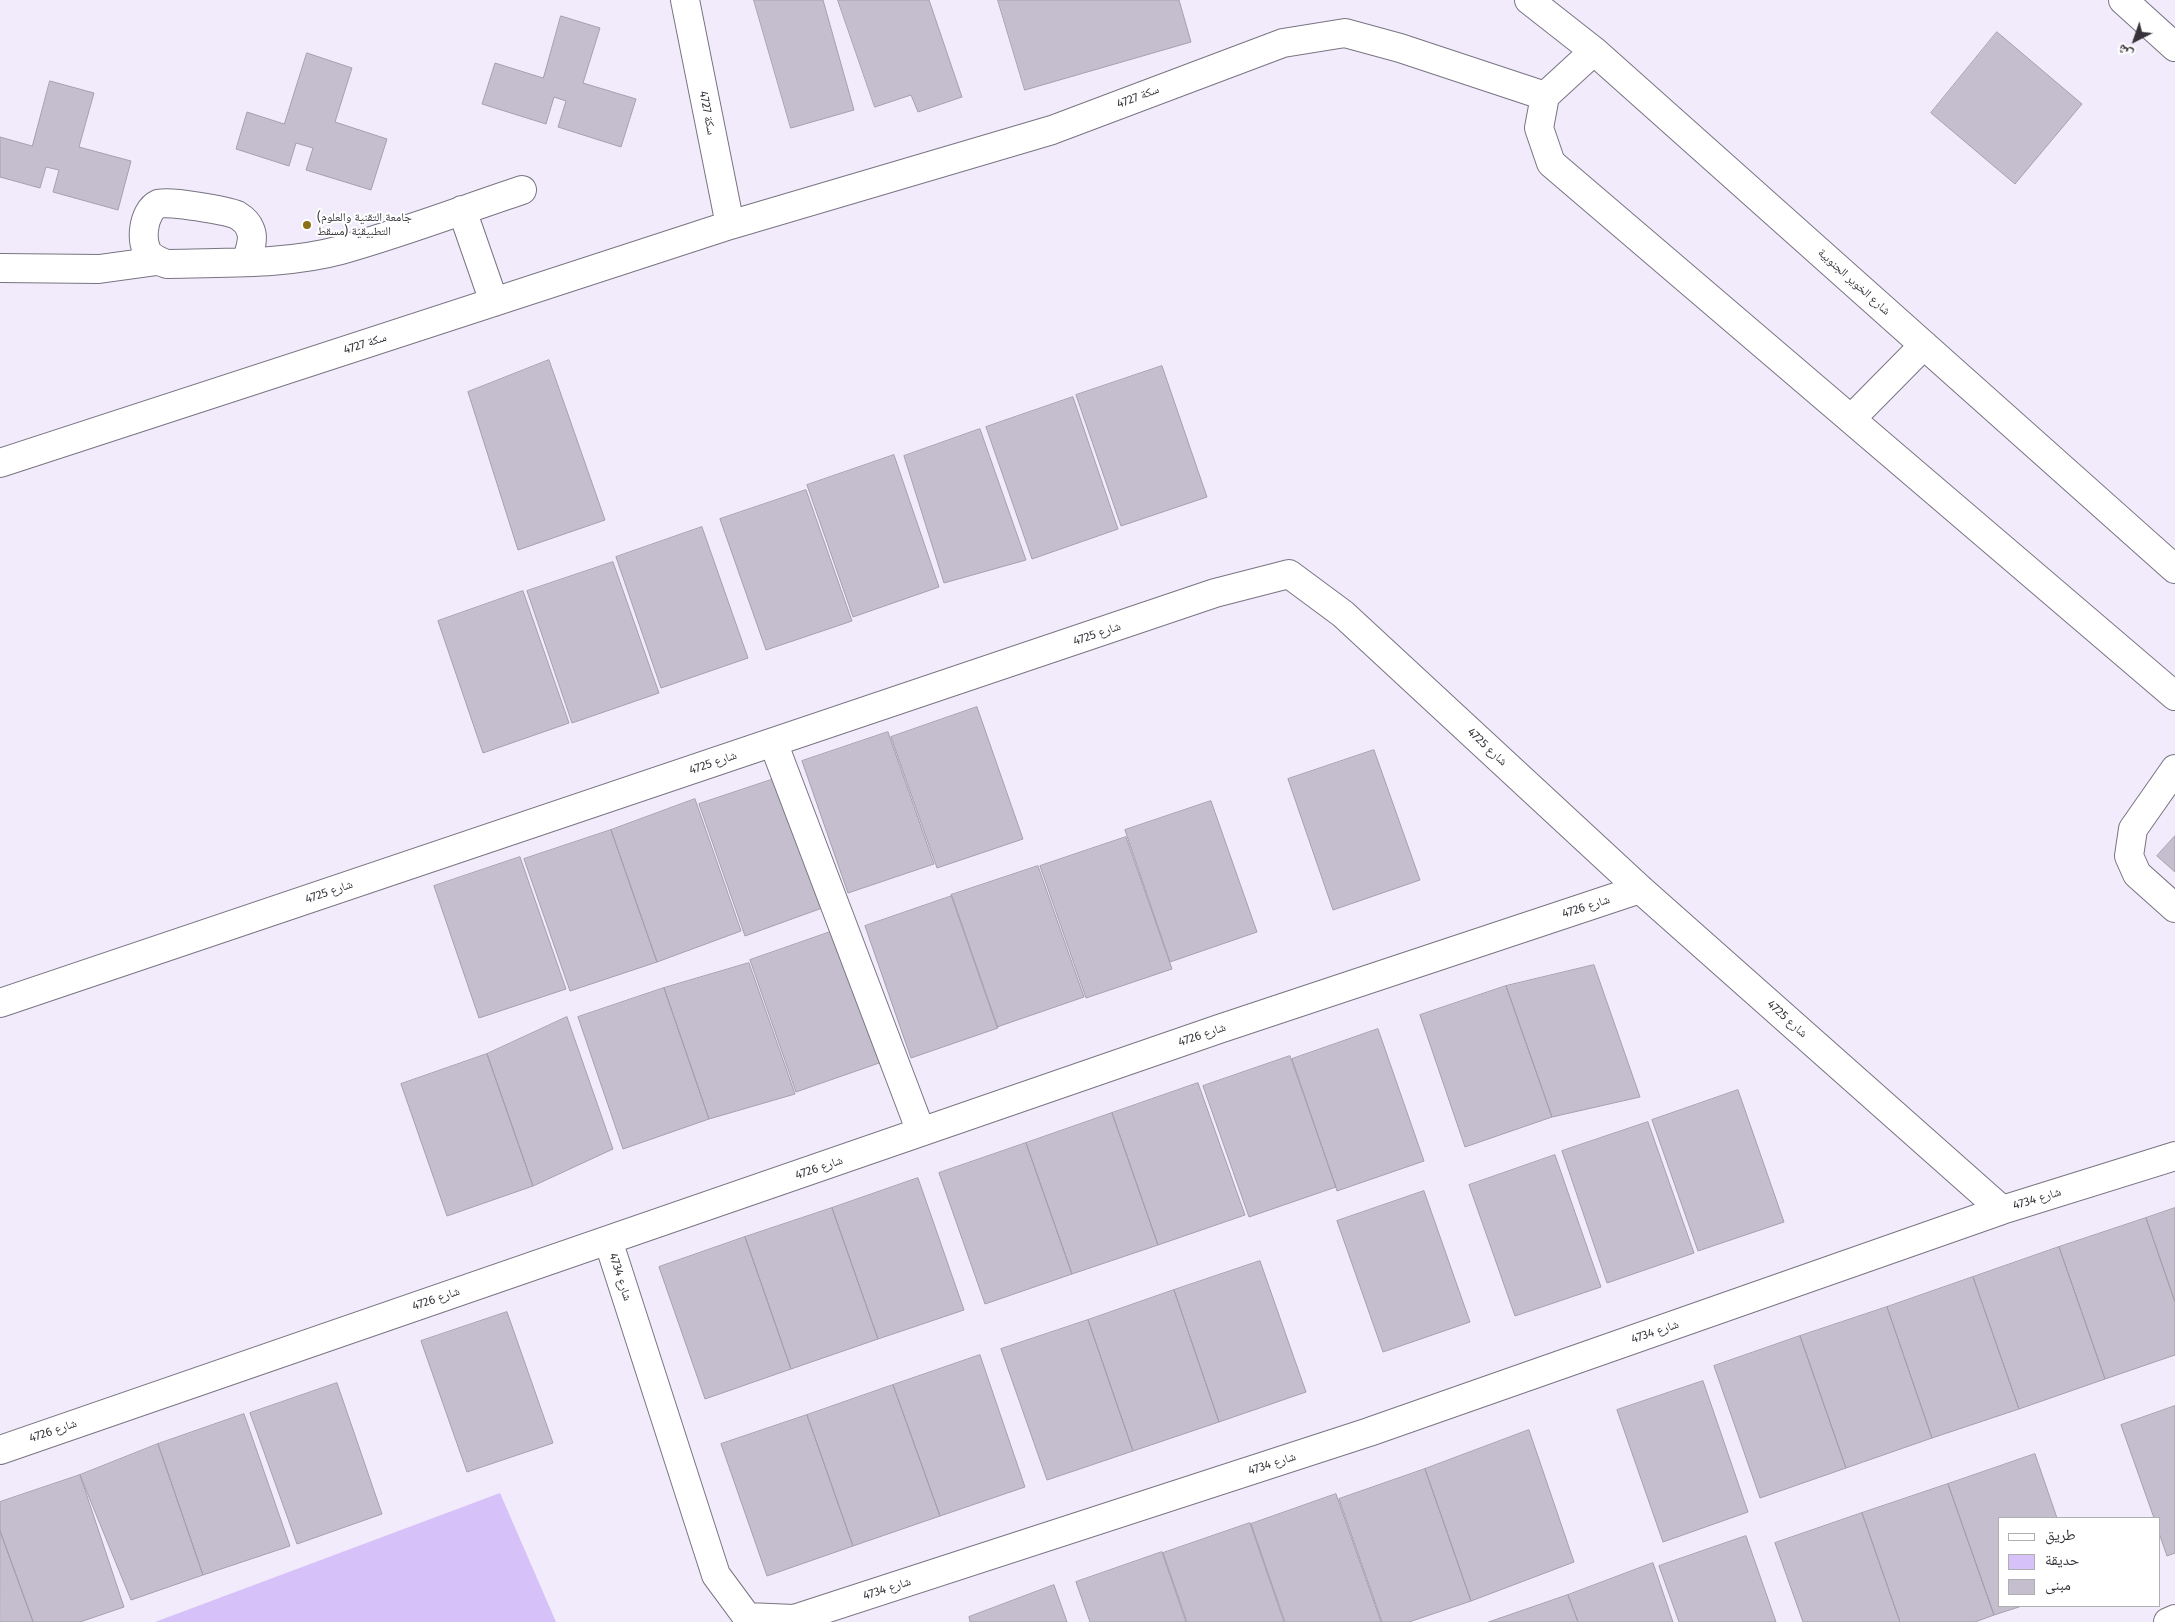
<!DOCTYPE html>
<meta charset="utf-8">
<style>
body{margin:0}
#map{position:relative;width:2175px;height:1622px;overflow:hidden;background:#f1ebfb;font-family:"Fira Sans","Noto Naskh Arabic",sans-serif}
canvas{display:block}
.legend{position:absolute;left:1998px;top:1517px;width:162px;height:90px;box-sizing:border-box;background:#fff;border:1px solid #afaeb0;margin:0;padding:6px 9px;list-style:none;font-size:15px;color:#36343a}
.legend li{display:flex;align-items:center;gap:10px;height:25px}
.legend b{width:25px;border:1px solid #afaeb0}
.north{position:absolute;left:2110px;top:15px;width:50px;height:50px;-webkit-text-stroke:4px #fff;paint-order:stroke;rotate:221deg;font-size:14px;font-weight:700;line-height:20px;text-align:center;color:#36343a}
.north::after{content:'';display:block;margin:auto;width:18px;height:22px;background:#36343a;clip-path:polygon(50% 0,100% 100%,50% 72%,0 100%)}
</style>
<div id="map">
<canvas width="2175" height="1622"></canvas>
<ul class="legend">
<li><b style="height:6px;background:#fff"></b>طريق</li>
<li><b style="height:14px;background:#d6c1f9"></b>حديقة</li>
<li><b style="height:14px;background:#c4bece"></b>مبنى</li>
</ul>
<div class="north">ش</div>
</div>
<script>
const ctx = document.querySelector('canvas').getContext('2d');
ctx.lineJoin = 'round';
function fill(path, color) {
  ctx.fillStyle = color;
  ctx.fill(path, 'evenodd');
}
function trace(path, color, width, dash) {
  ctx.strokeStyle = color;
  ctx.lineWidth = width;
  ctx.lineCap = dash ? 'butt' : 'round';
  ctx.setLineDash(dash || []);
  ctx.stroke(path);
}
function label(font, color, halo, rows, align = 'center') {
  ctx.font = font + ' "Fira Sans","Noto Naskh Arabic",sans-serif';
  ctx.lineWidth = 4;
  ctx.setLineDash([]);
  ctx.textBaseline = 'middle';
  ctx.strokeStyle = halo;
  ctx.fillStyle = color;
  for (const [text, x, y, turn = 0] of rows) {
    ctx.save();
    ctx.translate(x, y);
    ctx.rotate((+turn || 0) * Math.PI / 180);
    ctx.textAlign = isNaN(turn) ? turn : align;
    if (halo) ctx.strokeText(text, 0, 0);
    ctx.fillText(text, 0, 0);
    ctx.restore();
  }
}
fill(new Path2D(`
 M500,1493L556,1622H155Z`), '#d6c1f9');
const building = new Path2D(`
 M754,0H823L854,110L791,128Z
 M838,0H929L962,97L918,112L911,95L875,107Z
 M998,0H1179L1191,42L1025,90Z
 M561,16L600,28L583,83L636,99L621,147L558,127L566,101L554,97L546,124L482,104L495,63L543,78Z
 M1997,32L2082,104L2015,184L1931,113Z
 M307,53L352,68L335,122L387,139L371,190L306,170L313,148L296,143L289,166L236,149L247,112L284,124Z
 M50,81L94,93L79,147L131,161L118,210L53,192L59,170L46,167L40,188L0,177V137L32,146Z
 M549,360L605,520L518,550L468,392Z
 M1162,366L1207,497L1121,526L1076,395Z
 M1073,397L1118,529L1032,559L986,427Z
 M980,429L1026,560L944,583L904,456Z
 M894,455L939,587L853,617L807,485Z
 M806,490L852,621L766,650L720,519Z
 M702,527L748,658L661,688L616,557Z
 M613,562L659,693L572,723L527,591Z
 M523,591L569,723L483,753L438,621Z
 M977,707L1023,839L937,868L891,737Z
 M888,732L934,864L848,893L802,761Z
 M1374,750L1420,880L1333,910L1288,779Z
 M780,777L825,907L745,936L699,804Z
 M695,799L741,931L657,962L611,830Z
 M1211,801L1257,932L1170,962L1125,830Z
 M611,830L657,962L570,991L524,859Z
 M2175,836V872L2157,856Z
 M1126,837L1172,969L1086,998L1040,866Z
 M520,857L566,989L479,1018L434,886Z
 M1038,866L1084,997L997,1027L951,895Z
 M952,896L998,1028L911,1058L865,926Z
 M836,930L882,1062L796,1092L750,960Z
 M749,963L795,1094L709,1119L664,988Z
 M1594,965L1640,1097L1552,1117L1506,986Z
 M1506,986L1552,1117L1465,1147L1420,1015Z
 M664,988L709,1119L623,1149L578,1017Z
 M567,1017L613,1149L533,1186L487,1054Z
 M1378,1029L1424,1161L1337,1191L1292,1059Z
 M487,1054L533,1186L447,1216L401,1084Z
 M1290,1056L1336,1187L1249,1217L1203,1086Z
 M1198,1083L1245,1215L1158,1245L1112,1113Z
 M1738,1090L1784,1222L1698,1251L1652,1120Z
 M1112,1113L1158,1245L1072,1274L1026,1143Z
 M1648,1122L1694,1253L1607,1283L1562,1151Z
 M1026,1143L1072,1274L985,1304L939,1173Z
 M1555,1155L1601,1287L1515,1316L1469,1185Z
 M918,1178L964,1310L878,1339L832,1208Z
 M1424,1191L1470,1322L1383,1352L1337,1221Z
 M832,1208L878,1339L791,1369L745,1237Z
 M2175,1208V1302L2146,1218Z
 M2146,1218L2175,1302V1355L2105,1379L2059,1247Z
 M745,1237L791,1369L705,1399L659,1267Z
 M2059,1247L2105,1379L2019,1409L1973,1277Z
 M1260,1261L1306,1392L1219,1422L1174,1290Z
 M1973,1277L2019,1409L1932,1438L1887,1307Z
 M1174,1290L1219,1422L1133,1451L1088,1320Z
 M1887,1307L1932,1438L1846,1468L1800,1336Z
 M507,1312L553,1443L467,1472L421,1341Z
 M1088,1320L1133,1451L1047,1480L1001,1349Z
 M1800,1336L1846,1468L1760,1498L1714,1366Z
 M980,1355L1025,1487L940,1516L893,1385Z
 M1703,1381L1748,1512L1663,1542L1617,1410Z
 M337,1383L382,1514L297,1544L250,1413Z
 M893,1385L940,1516L853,1546L807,1415Z
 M2175,1406V1553L2167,1556L2159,1533V1518H2154L2121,1425Z
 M244,1414L290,1546L203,1575L158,1444Z
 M807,1415L853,1546L767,1576L721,1444Z
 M1529,1430L1574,1562L1471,1601L1425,1469Z
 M158,1444L203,1575L131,1600L80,1475Z
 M2035,1454L2057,1518H1999V1606H2022L1994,1615L1948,1484Z
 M1425,1469L1471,1601L1409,1622H1382L1339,1499Z
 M80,1475L124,1607L80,1622H33L0,1531V1502Z
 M1948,1484L1994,1615L1975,1622H1900L1862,1513Z
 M1336,1494L1381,1622H1285L1251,1524Z
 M1862,1513L1900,1622H1803L1775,1543Z
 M1250,1523L1284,1622H1187L1163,1553Z
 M0,1531L33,1621L31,1622H0Z
 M1746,1536L1776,1622H1679L1659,1566Z
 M1162,1552L1186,1622H1090L1076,1582Z
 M1653,1563L1673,1622H1578L1568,1595Z
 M1054,1585L1067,1622H970L969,1617Z
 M1568,1595L1578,1622H1489Z`);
fill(building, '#c4bece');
trace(building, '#a5a0ae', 1);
const minor = new Path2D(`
 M685,0L730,225
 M1529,0L1594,51L2175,569
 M2123,0L2175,47
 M1594,51L1545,96L1539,128L1551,163L2175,696
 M462,210L494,302
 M246,262C249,252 255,239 250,229C248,223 242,218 237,215C228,211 167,200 158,204C143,211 139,244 150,255C155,260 161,262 167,264C225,262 285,265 341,250C402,233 462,210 522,190
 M0,268L99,269L157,261
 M1851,419L1924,345
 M0,463L730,225L1052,130L1283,43L1345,33L1400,48L1545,96
 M773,742L921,1132
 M2175,769L2133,829L2129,856L2137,874L2175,908
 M0,1003L1215,593L1289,574L1343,614L1640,889L2002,1210
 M608,1240L716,1575L747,1617L794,1619L1369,1432L2002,1210L2175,1156
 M0,1450L1219,1029L1640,889
 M2168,1622L2175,1619`);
trace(minor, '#797482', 30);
trace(minor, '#fff', 28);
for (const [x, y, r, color] of [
 [307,225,5,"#8b7215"]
]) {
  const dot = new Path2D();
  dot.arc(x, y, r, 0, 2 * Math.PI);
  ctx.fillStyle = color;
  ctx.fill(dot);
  trace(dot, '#fff', 2);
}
label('12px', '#36343a', '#fff', [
 ["سكة 4727",1138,97,-21],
 ["سكة 4727",707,113,79],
 ["شارع الخوير الجنوبية",1854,282,42],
 ["سكة 4727",365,344,-18],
 ["4725 شارع",1097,634,-19],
 ["4725 شارع",1487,747,43],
 ["4725 شارع",713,763,-19],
 ["4725 شارع",329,892,-19],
 ["4726 شارع",1586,907,-18],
 ["4725 شارع",1787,1019,42],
 ["4726 شارع",1202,1035,-19],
 ["4726 شارع",819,1168,-19],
 ["4734 شارع",2037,1199,-17],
 ["4734 شارع",620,1277,72],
 ["4726 شارع",436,1299,-19],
 ["4734 شارع",1655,1332,-19],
 ["4726 شارع",53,1431,-19],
 ["4734 شارع",1272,1464,-18],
 ["4734 شارع",887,1589,-18]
]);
label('12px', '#36343a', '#fff', [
 ["(جامعة التقنية والعلوم",317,218],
 ["التطبيقية (مسقط",317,232]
], 'left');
</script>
